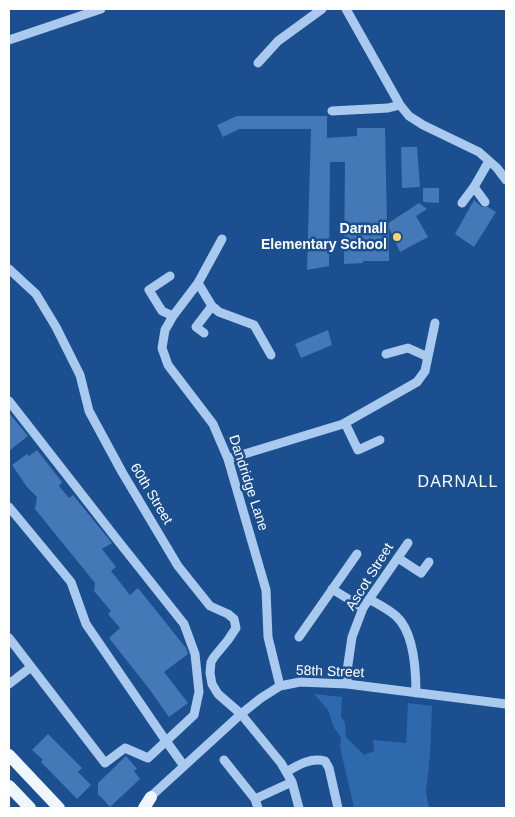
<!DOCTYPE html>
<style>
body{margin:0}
#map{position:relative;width:515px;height:817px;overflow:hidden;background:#1b4f8f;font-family:Helvetica,sans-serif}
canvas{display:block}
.frame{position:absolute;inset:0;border:10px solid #fff;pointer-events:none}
</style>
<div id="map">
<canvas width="515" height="817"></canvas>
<div class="frame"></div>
</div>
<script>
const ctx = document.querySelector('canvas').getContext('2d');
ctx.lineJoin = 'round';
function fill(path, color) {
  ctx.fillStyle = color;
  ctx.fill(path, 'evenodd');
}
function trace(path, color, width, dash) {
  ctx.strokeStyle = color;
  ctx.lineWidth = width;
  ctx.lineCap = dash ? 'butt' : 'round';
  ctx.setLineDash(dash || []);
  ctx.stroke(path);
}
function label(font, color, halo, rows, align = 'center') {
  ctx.font = font + ' Helvetica,sans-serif';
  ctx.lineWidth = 5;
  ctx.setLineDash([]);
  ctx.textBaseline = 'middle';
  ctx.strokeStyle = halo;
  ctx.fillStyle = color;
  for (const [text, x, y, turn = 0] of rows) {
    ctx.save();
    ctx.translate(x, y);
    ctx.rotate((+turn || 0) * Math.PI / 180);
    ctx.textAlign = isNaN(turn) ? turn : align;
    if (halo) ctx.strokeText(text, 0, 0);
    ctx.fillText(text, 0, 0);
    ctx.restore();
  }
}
fill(new Path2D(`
 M314,694L342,697L341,717L345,723L346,737L364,755L374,751L373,740L406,743L408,703L432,706L430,756L426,792L429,808H354L340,747L341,737L334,728L328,710Z`), '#2e69ad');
fill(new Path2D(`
 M237,116H327V138L357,136V128H385L387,224L419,203L427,209L416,216L428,237L400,252L389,228V261H363V263L344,264L345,162H330L329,266L307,270L311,129H239L223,137L217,125Z
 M401,147H417L420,187L402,188Z
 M423,188H439V203L423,202Z
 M474,200L482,207H488L496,212L474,247L455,234Z
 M328,330L332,345L301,358L295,344Z
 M9,413L28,436L9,451Z
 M37,450L62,482L59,486L69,498L73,495L112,543L102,549L116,567L111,571L130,595L138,588L186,648L188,654L164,672L188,703L169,717L150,690L109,638L120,628L108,614L111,611L94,591L95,583L35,509L37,497L27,487L12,465L27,454L29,456Z
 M48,734L82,768L78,772L91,785L77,799L41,762L43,760L32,750Z
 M126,756L137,769L134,771L140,779L110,807L100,796L98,795V783Z`), '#4478b7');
trace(new Path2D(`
 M346,9L400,105L409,116L423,125L479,152L497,168L506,180
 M9,40L101,9
 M258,63L278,41L322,9
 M332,111L388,108L400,105
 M474,187L485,202
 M462,203L474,187L489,161
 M222,239L198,283L173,316L165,330L162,348L168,365L213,424L228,459L266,590L268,637L280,686
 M9,269L36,294L56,327L80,375L89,411L122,472L178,566L210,606L228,614L234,619L236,628L228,640L214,657L211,662L210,673L212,684L218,694L241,714L281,763L292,782L299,808
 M170,276L149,290L162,311L173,316
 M198,283L212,306L196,327L204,333
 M212,306L219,312L254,325L271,355
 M386,354L408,348L428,357
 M9,401L115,537L184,624L195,654L199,692L194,715L148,758L125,748L105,763L9,638
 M345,423L358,450L380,440
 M228,459L343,424L417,382L425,371L435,323
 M9,507L71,582L86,624L166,741L184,766
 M398,558L421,573L429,562
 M332,589L363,608
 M369,599C378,604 388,609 396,616C414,632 416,671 416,693
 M299,637L357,554
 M9,684L31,667
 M347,684V671L352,637L363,608L408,543
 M224,760L255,799
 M286,772C298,765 311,757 325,761L329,768L338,808
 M148,799L241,714L261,698L280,686L300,682L347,684L506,704
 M258,808L255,799L292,782`), '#a9c9ee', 9);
trace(new Path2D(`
 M9,755L59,808
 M9,786L30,808
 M144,808L151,797`), '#f0f6ff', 12);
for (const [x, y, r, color] of [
 [397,237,5,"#ffd166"]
]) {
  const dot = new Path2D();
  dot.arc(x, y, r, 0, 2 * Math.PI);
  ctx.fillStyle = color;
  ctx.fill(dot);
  trace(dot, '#1b4f8f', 2);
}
label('bold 14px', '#fff', '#1b4f8f', [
 ["Darnall",387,229],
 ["Elementary School",387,245]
], 'right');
label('14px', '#fff', '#1b4f8f', [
 ["Dandridge Lane",248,483,72],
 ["60th Street",151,494,59],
 ["Ascot Street",370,577,-58],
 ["58th Street",330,672,2]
]);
ctx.letterSpacing = '1px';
label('16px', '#fff', '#1b4f8f', [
 ["DARNALL",458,483]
]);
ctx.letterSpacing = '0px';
</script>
